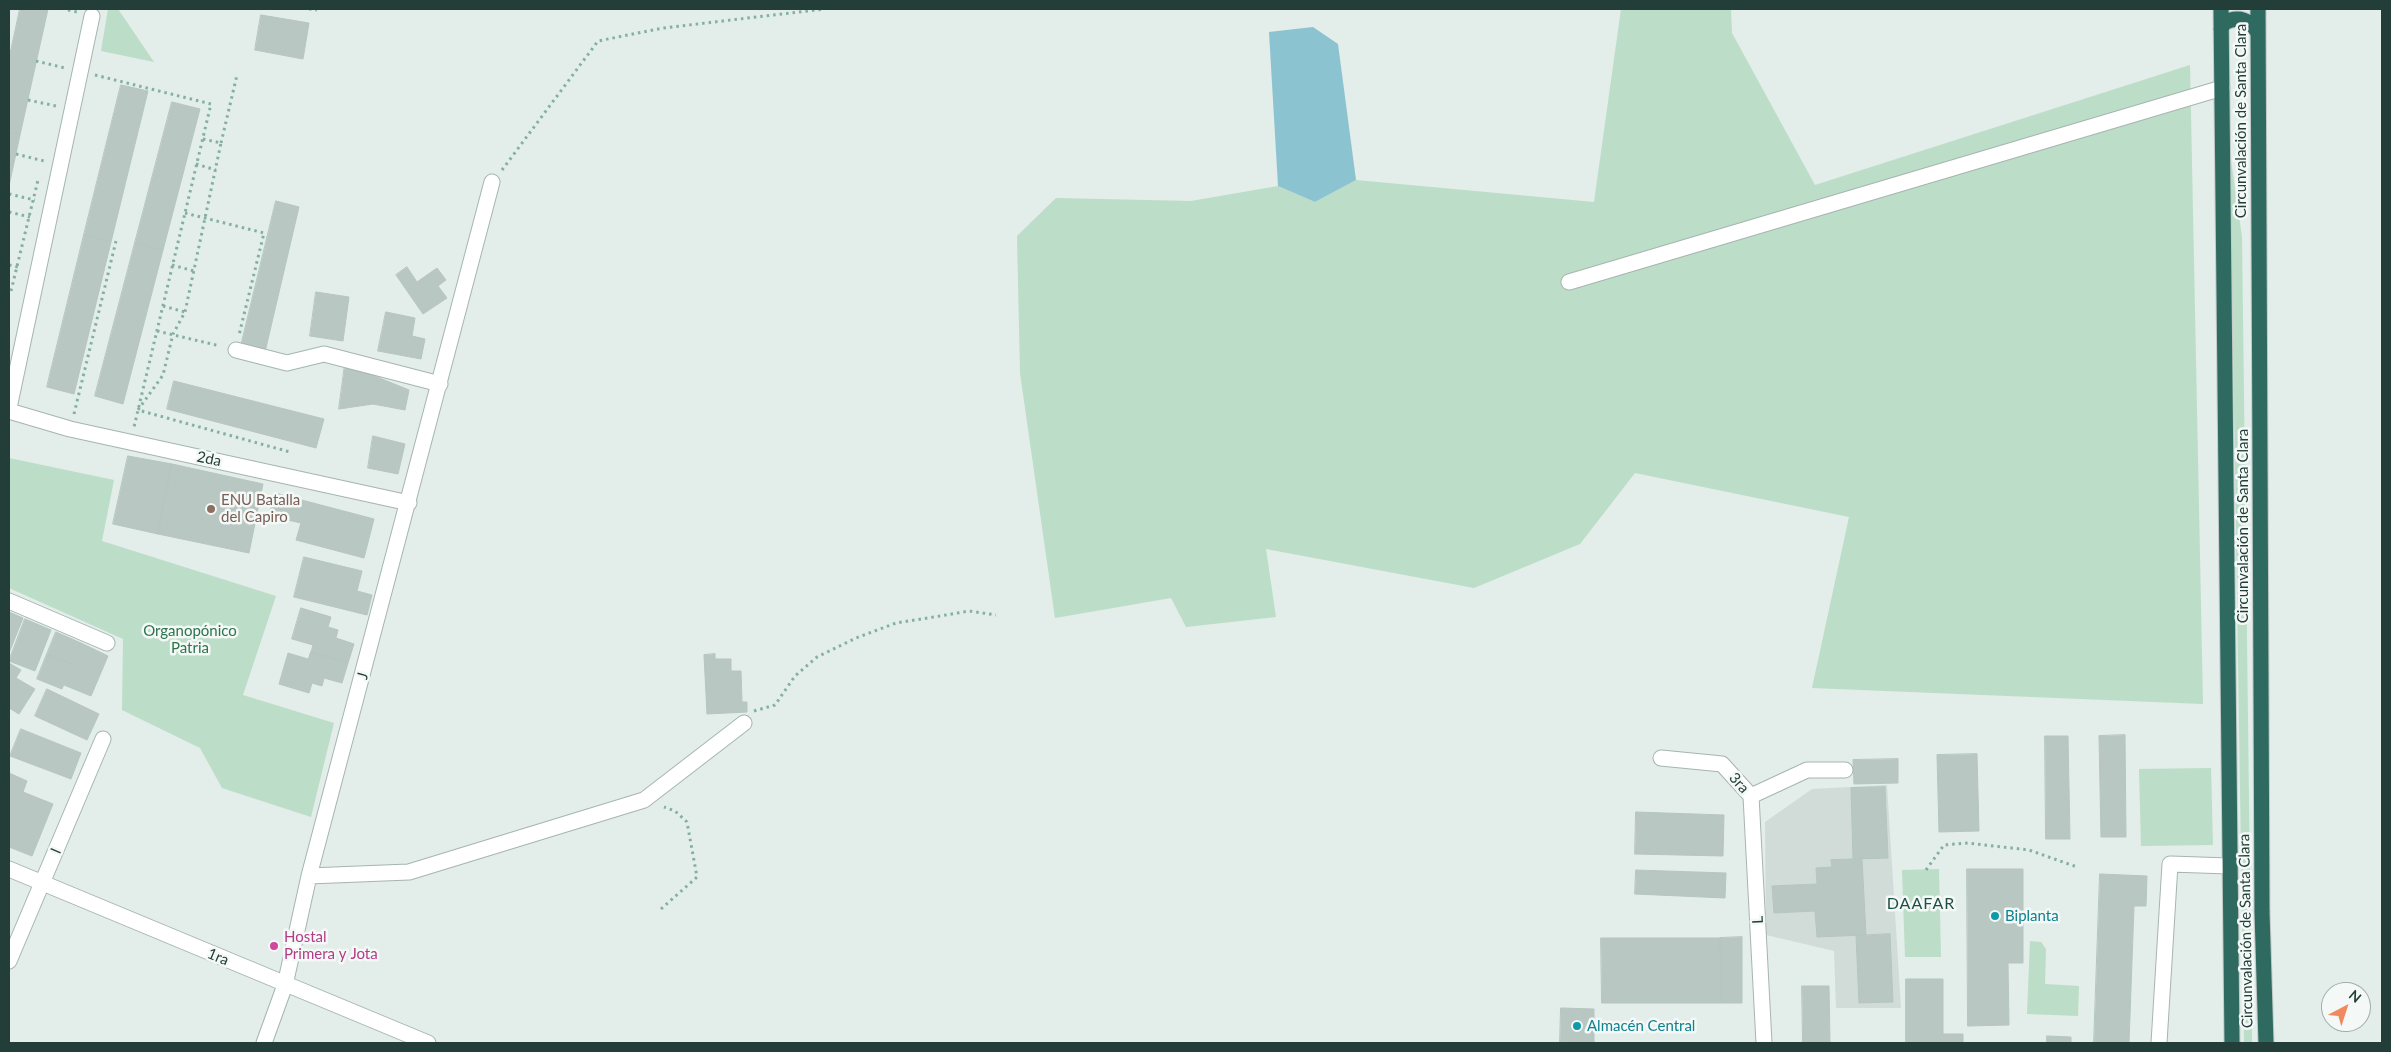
<!DOCTYPE html>
<meta charset="utf-8">
<style>
body{margin:0}
#map{position:relative;width:2391px;height:1052px;overflow:hidden;background:#e3ede9;font-family:Lato,sans-serif}
canvas{display:block}
.frame{position:absolute;inset:0;border:10px solid #233e38;pointer-events:none}
.north{position:absolute;left:2321px;top:982px;width:50px;height:50px;box-sizing:border-box;background:#f4f9f7;border:1px solid #a0aeab;border-radius:50%;rotate:40deg;font-size:14px;font-weight:700;line-height:20px;text-align:center;color:#233e38}
.north::after{content:'';display:block;margin:auto;width:18px;height:22px;background:#f0895e;clip-path:polygon(50% 0,100% 100%,50% 72%,0 100%)}
</style>
<div id="map">
<canvas width="2391" height="1052"></canvas>
<div class="frame"></div>
<div class="north">N</div>
</div>
<script>
const ctx = document.querySelector('canvas').getContext('2d');
ctx.lineJoin = 'round';
function fill(path, color) {
  ctx.fillStyle = color;
  ctx.fill(path, 'evenodd');
}
function trace(path, color, width, dash) {
  ctx.strokeStyle = color;
  ctx.lineWidth = width;
  ctx.lineCap = dash ? 'butt' : 'round';
  ctx.setLineDash(dash || []);
  ctx.stroke(path);
}
function label(font, color, halo, rows, align = 'center') {
  ctx.font = font + ' Lato,sans-serif';
  ctx.lineWidth = 5;
  ctx.setLineDash([]);
  ctx.textBaseline = 'middle';
  ctx.strokeStyle = halo;
  ctx.fillStyle = color;
  for (const [text, x, y, turn = 0] of rows) {
    ctx.save();
    ctx.translate(x, y);
    ctx.rotate((+turn || 0) * Math.PI / 180);
    ctx.textAlign = isNaN(turn) ? turn : align;
    if (halo) ctx.strokeText(text, 0, 0);
    ctx.fillText(text, 0, 0);
    ctx.restore();
  }
}
fill(new Path2D(`
 M1887,785L1901,1008H1836L1834,951L1766,935L1765,822L1812,789Z`), '#d1dcd8');
fill(new Path2D(`
 M108,9H118L154,62L101,51Z
 M1621,9H1731L1732,33L1815,185L2190,65L2203,704L1812,688L1849,517L1635,473L1580,544L1474,588L1266,549L1276,617L1186,627L1171,598L1055,618L1020,373L1017,236L1056,198L1191,201L1278,186L1315,202L1356,180L1594,202Z
 M2230,153L2242,237L2252,1043H2244Z
 M9,458L114,480L102,541L276,596L243,695L334,723L311,817L222,788L200,748L122,710L123,639L9,588Z
 M2211,768L2213,845L2141,846L2139,769Z
 M1939,869L1941,957H1905L1902,870Z
 M2030,941L2041,942L2046,949L2045,984L2079,986L2078,1016L2027,1014Z`), '#bcddc7');
fill(new Path2D(`
 M1313,27L1338,44L1356,180L1315,202L1278,186L1269,32Z`), '#8cc3d1');
const building = new Path2D(`
 M20,9H48L20,135L9,132V59Z
 M261,15L309,23L303,59L255,50Z
 M121,85L148,91L111,242L84,235Z
 M172,102L200,109L163,250L135,243Z
 M9,132L20,135L9,186Z
 M276,201L299,207L265,352L241,346Z
 M84,235L111,242L74,394L47,387Z
 M135,243L163,250L123,404L95,396Z
 M407,267L417,282L437,268L446,280L438,286L447,298L423,314L396,275Z
 M316,292L349,297L343,341L310,336Z
 M386,312L415,318L412,336L425,339L421,359L378,351Z
 M345,364L409,390L405,410L373,404L339,409Z
 M174,381L324,419L316,448L167,409Z
 M373,436L405,444L398,474L368,468Z
 M128,456L172,464L158,534L113,524Z
 M172,464L263,484L249,553L158,534Z
 M275,493L374,519L364,558L296,540L301,523L269,516Z
 M304,557L362,571L357,591L372,595L367,615L294,597Z
 M301,608L331,617L328,627L338,630L336,638L354,644L348,663L311,652L313,645L292,639Z
 M9,612L23,618L9,653Z
 M25,619L51,630L35,671L9,661Z
 M56,632L81,643L72,664L47,654Z
 M81,643L108,656L91,696L64,685Z
 M311,652L348,663L342,683L324,678L322,686L312,683L309,693L279,684L288,653L308,659Z
 M47,654L72,664L62,689L37,679Z
 M715,654V659H731V671H741L742,702H747V712L707,714L704,655Z
 M9,663L21,670L16,678L35,689L19,714L9,708Z
 M47,689L99,714L87,740L35,716Z
 M21,729L81,753L71,779L10,756Z
 M2125,735L2126,837H2101L2099,736Z
 M2045,736H2068L2070,839H2046Z
 M1977,754L1979,831L1939,832L1937,755Z
 M1898,759V783L1854,784L1853,760Z
 M9,773L27,781L23,792L53,804L32,856L9,847Z
 M1885,787L1888,858L1853,859L1851,788Z
 M1636,812L1724,815L1723,856L1635,854Z
 M1853,859H1862L1866,935L1817,937L1815,911L1774,913L1772,886L1817,884L1816,868L1832,867L1831,860Z
 M1967,869H2023V963H2008L2009,1025L1968,1026Z
 M1636,870L1726,873L1725,898L1635,894Z
 M2100,874L2147,876L2146,906H2134L2129,1043H2094Z
 M1890,934L1893,1002L1859,1003L1856,936Z
 M1742,937V1003H1721L1720,938Z
 M1601,938H1720L1721,1003H1602Z
 M1906,979H1943V1034H1963V1043H1906Z
 M1802,986H1829L1830,1043H1803Z
 M1561,1008L1594,1009V1043H1560Z
 M2047,1036L2071,1037V1043H2047Z`);
fill(building, '#b8c7c2');
trace(building, '#b5c6c0', 1);
const minor = new Path2D(`
 M1569,282L2222,88
 M236,350L287,363L324,354L440,384
 M9,408L92,16
 M9,411L70,429L409,503
 M9,601L107,643
 M1661,758L1722,764L1751,796L1807,770H1845
 M1751,796L1764,1043
 M9,869L428,1043
 M309,876L409,872L644,800L744,723
 M9,961L103,739
 M264,1043L285,985L309,876L492,182
 M2159,1043L2170,864L2229,866`);
const highway = new Path2D(`
 M2221,9L2232,1043
 M2258,9L2262,912L2266,1043
 M2221,29L2224,23C2238,15 2251,20 2258,33`);
trace(minor, '#a6b5b0', 17);
trace(highway, '#c1c9c7', 17);
trace(new Path2D(`
 M309,9L317,10
 M68,10L77,12
 M36,61L65,68
 M95,75L211,104L134,427
 M28,100L56,106
 M203,139L221,143L185,312L173,334L163,375L138,410L290,452
 M221,143L237,75
 M16,154L44,161
 M196,164L216,170
 M502,170L598,41L663,28L825,9
 M9,194L35,200
 M9,212L30,217
 M185,213L264,233L239,335
 M9,265L18,267
 M172,265L194,271
 M11,291L38,180
 M163,306L185,312
 M157,331L220,346
 M74,414L116,241
 M754,711L775,705L795,676L817,657L856,638L896,623L940,616L969,611L996,615
 M1926,870L1944,845L1968,843L2029,850L2077,867
 M661,909L697,877L687,822L675,811L664,807`), '#84b0a4', 3, [2.5, 4]);
trace(minor, '#fff', 15);
trace(highway, '#2f6a60', 15);
for (const [x, y, r, color] of [
 [211,509,5,"#8d6e63"],
 [1995,916,5,"#0f9aa8"],
 [274,946,5,"#d1479c"],
 [1577,1026,5,"#0f9aa8"]
]) {
  const dot = new Path2D();
  dot.arc(x, y, r, 0, 2 * Math.PI);
  ctx.fillStyle = color;
  ctx.fill(dot);
  trace(dot, '#f4f9f7', 2);
}
label('15px', '#233e38', '#f4f9f7', [
 ["Circunvalación de Santa Clara",2241,121,-90],
 ["2da",209,459,12],
 ["Circunvalación de Santa Clara",2243,526,-90],
 ["J",363,676,-75],
 ["3ra",1739,783,48],
 ["I",56,851,-67],
 ["L",1758,920,-93],
 ["Circunvalación de Santa Clara",2246,931,-91],
 ["1ra",218,957,23]
]);
label('15px', '#785e54', '#f4f9f7', [
 ["ENU Batalla",221,500],
 ["del Capiro",221,517]
], 'left');
label('15px', '#2d744c', '#f4f9f7', [
 ["Organopónico",190,631],
 ["Patria",190,648]
]);
label('15px', '#0d838f', '#f4f9f7', [
 ["Biplanta",2005,916],
 ["Almacén Central",1587,1026]
], 'left');
label('15px', '#b23c85', '#f4f9f7', [
 ["Hostal",284,937],
 ["Primera y Jota",284,954]
], 'left');
ctx.letterSpacing = '1px';
label('16px', '#1f5046', '#f4f9f7', [
 ["DAAFAR",1921,904]
]);
ctx.letterSpacing = '0px';
</script>
